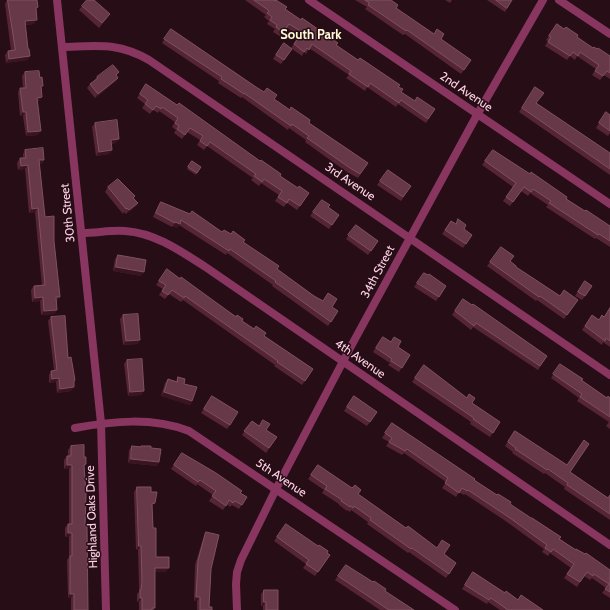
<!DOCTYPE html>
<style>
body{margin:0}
canvas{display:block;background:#260d16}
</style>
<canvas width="610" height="610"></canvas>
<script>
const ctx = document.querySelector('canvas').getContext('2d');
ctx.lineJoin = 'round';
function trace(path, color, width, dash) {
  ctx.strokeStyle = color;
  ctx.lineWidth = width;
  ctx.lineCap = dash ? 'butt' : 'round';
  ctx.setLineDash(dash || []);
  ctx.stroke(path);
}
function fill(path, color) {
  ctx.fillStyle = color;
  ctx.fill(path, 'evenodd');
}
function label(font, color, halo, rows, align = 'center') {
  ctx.font = font + ' Cabin,sans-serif';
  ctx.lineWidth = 3;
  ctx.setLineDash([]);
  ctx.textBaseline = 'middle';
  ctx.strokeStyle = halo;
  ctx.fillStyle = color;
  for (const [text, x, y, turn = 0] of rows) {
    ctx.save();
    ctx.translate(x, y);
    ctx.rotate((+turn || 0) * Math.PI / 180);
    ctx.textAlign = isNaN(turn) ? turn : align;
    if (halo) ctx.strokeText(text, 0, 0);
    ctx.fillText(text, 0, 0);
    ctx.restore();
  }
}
trace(new Path2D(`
 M57,0L101,423L106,610
 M309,0L610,204
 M559,0L610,34
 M63,47C97,46 118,42 149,60L610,375
 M82,233C96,233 111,230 125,231C156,233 182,252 207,268L610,545
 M75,428C113,421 152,417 189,431L455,610
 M237,610L236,584L237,572L241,560L276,489L349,350L477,115L543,0`), '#88355f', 8);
fill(new Path2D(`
 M7,0H37L38,7L36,9L34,24L25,25L28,49L30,56L27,60L6,63L5,55L8,51L11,50L5,4Z
 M245,0H274L285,9L336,45L398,87L401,92L415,101L435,109L426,123L398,104L396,107L367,87L365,91L346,78L349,75L309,48L306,54L304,52L302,56L292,49L281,64L273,59L284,43L291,48L299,36L287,28L281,37L273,32L275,29L267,24L269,21L264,17L266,15Z
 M355,0H391L396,8L471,60L461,74L405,34L403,35L365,9L367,7Z
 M445,0H452L450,3Z
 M487,0H512L505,12Z
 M82,6L107,18L99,28L79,10Z
 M557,24L593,48L597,49L610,56V79L604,75L600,80L592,75L596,69L577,56L575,60L570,56L567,60L545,46L548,41L546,40Z
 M171,29L368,163L358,178L347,172L305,142L306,140L289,128L288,130L242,97L241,98L218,83L219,81L162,43Z
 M25,72L41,89L39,101H38V135L26,136L23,116H20L18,92L20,88H23L22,76Z
 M117,76L118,78L115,82L95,98L87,88L90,84L94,81L97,77Z
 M146,84L280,176L298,188L309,193L297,210L287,203L284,207L275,201L279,195L261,183L259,186L251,180L253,178L207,146L204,150L197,145L200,140L187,132L182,139L174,133L176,130L172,127L175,122L159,111L158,113L153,110L150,114L142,108L145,104L137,98Z
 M535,87L536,103L610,153V175L519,112Z
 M606,112L610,115V133L608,136L596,128Z
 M95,123L116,143L111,144L112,150L109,154L96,156L92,127Z
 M25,150L44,160L42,164H39L45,217L54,241L57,310L54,314L41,315L40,301L32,302L31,290L34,286H42L35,212L29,213L25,169L18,170L17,163L20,158H23V154Z
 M493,150L585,211L610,226V247L596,238L595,239L546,207L548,205L530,193L528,196L521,191L510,206L503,201L513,187L482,165Z
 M192,161L201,167L196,175L187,169Z
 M388,170L411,186L401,201L377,185Z
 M108,187L134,198L138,203L135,207L126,214L124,212L123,214L105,192Z
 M322,200L328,207L339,215L329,229L310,216Z
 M161,202L243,242L277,269L314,296L338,311L328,326L272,286L273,285L227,253L226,255L179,225L177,228L173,226L172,227L153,217L158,206Z
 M451,221L472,235L463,248L442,234Z
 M356,225L378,241L368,255L346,239Z
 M501,247L510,261L516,267L560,296L578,300L564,319L537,300L536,301L487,266Z
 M118,255L141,276L113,271L115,259Z
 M167,269L313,369L302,385L274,366L275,365L183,300L181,302L169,294L165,299L159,295L163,289L156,285Z
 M424,273L446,286L436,301L414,287Z
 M585,281L592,286L582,300L575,296Z
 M463,299L547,356L538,370L473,327L471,330L452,315Z
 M610,308V347L603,342L602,345L582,330L592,315L599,320L604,317Z
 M123,315L138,344L123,345L120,319Z
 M51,317L68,358L75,380L74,382L71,391L57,393L56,382L49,383V375L51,371L54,370L48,321Z
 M383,337L410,355L399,372L388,365L390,363L373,352Z
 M127,360L144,391L141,395L128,396L124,364Z
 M560,364L607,398H610V429L606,426L609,422L577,401L579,398L551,378Z
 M424,365L472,403L500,422L490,437L470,424L471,422L412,382Z
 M178,377L192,401L190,405L161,396L165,383L168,379L176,381Z
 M212,396L230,425L227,429L201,413Z
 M354,396L377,412L367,426L344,411Z
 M252,421L277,437L266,453L242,435Z
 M392,423L576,550L585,554L610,570V598L602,593L606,588L592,578L590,580L584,576L577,587L564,578L571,568L550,553L548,556L542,552L544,549L507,522L465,494L464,495L459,492L456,497L442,488L446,482L404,453L402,455L386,446L389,442L382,438Z
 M515,431L570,472L608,498L610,495V520L564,489L565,487L545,473L544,474L512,453L513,452L505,446Z
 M71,446L84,457L86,464L84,467L85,526L88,610H71V598H68L67,560L69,557V537H65V528L68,524H69V469H64V460L67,456H68V450Z
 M132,446L140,447L141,446L151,448L159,462L157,466L128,463L129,450Z
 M182,453L247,497L239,509L232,505L230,507L227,504L223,510L209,501L213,495L197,484L196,486L171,469Z
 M318,465L358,494L456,563L446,578L409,552L408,553L367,524L368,522L351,510L350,512L347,510V511L339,505V504L322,493L324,490L308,479Z
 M137,487L152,508L153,528L156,557L166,572H155L154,610H139V602H137V594L139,592V586L138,550H136L134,492Z
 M286,524L330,555L315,576L303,568L306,564L274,541Z
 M206,532L211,569L209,607L212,610H197V601H194L195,565L204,536Z
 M346,565L385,591L414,610H380L335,580Z
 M473,572L505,593L518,600L543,610H500L488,602L487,604L462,589Z
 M264,590L278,610H263V606H261V594Z`), '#552535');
fill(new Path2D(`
 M37,20L34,24L22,25L25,21Z
 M30,56L27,60L6,63L9,59Z
 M118,78L115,82L95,98L98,94Z
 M42,97L39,101L34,102L37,98Z
 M23,112H26L23,116H20Z
 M41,131L38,135L26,136L28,132Z
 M119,139L116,143L108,144L111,140Z
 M112,150L109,154L96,156L99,152Z
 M39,160H44L42,164H36Z
 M28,165L25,169L18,170L21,166Z
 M138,203L135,207L126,214L129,210Z
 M38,208L35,212L29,213L32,209Z
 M175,222L180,224L177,228L173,226Z
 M116,267L144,272L141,276L113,271Z
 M43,297L40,301L32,302L35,298Z
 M56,297H60L57,301H53Z
 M57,310L54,314L41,315L44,311Z
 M140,340L138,344L123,345L126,341Z
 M59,378L56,382L49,383L52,379Z
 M74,387L71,391L57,393L60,389Z
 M144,391L141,395L128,396L130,392Z
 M164,392L192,401L190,405L161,396Z
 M131,459L159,462L157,466L128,463Z
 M67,465H72L69,469H64Z
 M68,533H72L69,537H65Z
 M139,546H141L138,550H136Z
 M155,568H169L166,572H152Z
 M70,594H74L71,598H68Z
 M196,597H200L197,601H194Z
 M140,598H142L139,602H137Z
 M264,602H266L263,606H261Z`), '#3a1421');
const building = new Path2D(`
 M8,0H37L38,7L36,8L37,20L25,21L28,49H29L30,56L9,59L8,51L15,50Z
 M87,0H94L110,14L102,23L82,6Z
 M254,0H274L275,1L276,0L287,7L285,9L301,20L302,18L338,43L336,45L358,60L360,58L400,85L398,87L403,89L401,92L415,101L417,97L435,109L428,119L401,100L399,103L370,83L368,87L349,74L351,71L312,44L309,50L307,48L304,52L294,44L302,32L289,24L283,33L276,27L277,25L270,20L272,17L267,13L269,11Z
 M365,0H391L398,5L396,8L434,34L437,29L444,34L441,39L471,60L464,70L407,30L406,31L368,5L369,3Z
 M496,0H512L507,8Z
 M557,24L564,29L566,27L578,35L577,37L593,48L594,47L597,49L598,48L610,56V73L607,71L603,76L595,71L599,65L580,52L578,56L573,52L570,56L548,42L551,37L549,36Z
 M171,29L256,87L264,92L267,88L277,95L274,99L290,110L291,107L310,120L309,123L368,163L360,174L350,168L307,138L309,136L292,124L291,126L244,93V94L221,79L222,77L164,39Z
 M284,43L292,49L284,60L276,55Z
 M113,65L119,72L116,75L118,78L98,94L90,84L98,78L97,77Z
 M39,71L40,78L42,77L43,86H41L42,97L37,98L41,131L28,132L26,112H23L20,88H26L25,72Z
 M146,84L177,105L179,103L260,161L261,160L281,174L280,176L298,188L299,186L309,193L300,206L289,199L287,203L278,197L282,191L264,179L262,182L254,176L256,174L210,142L207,146L200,141L203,136L190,128L185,135L177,129L179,126L175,123L178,118L162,107L161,109L156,106L153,110L145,104L148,100L140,94Z
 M535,87L544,93L536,103L610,153V169L522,108Z
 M606,112L610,115V131L599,123Z
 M117,120L119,139L111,140L112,150L99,152L95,123Z
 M43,148L44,160H39L45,217L54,216V241L60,297H56L57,310L44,311L43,297L35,298L34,286L45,285L38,208L32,209L28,165L21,166L20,158H26L25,150Z
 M493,150L530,174L531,172L567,197L566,199L585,211L586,210L610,226V241L599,234L598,235L549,203L551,201L533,189L531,192L524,187L513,202L506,197L516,183L485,161Z
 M192,161L201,167L197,173L188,167Z
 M388,170L411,186L403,197L380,181Z
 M118,179L135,196L133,198L138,203L129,210L127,208L126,209L108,187Z
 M322,200L330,205L328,207L339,215L332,225L313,212Z
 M161,202L190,214L192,211L222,232L224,230L231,234L233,231L245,240L243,242L279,266L277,269L314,296L323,301L328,293L337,299L332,307L338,311L331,322L275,282L276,281L230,249L229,251L181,220L180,224L175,222V223L156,213Z
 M458,219L466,225L464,229L472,235L466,244L445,230L451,221L456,224Z
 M356,225L378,241L371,251L348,235Z
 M501,247L514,256L510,261L516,266V267L560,296L564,290L578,300L567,315L540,296L539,297L490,262Z
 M118,255L146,260L144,272L116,267Z
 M167,269L180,279L181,277L236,317L237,315L243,319L242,321L254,329L256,326L266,333L264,336L313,369L305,381L277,362L278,361L185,296L184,298L172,290L168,295L162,291L166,285L159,281Z
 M424,273L428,275L429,274L446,286L439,297L417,283Z
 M585,281L592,286L585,296L578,292Z
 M463,299L472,305L473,304L547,356L540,366L476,323L474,326L455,311Z
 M610,308V341L606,338L605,341L585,326L592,315L599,320L602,315L604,317Z
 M138,314L140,340L126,341L123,315Z
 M65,316L68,358L71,357L75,380L74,381V387L60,389L59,378L52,379L51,371L57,370L51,317Z
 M383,337L391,342L394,337L401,341L398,347L410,355L402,368L391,361L392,359L376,348Z
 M142,359L144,391L130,392L127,360Z
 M560,364L583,379L581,380L607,398L608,396L610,398V417L580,397L582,394L553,374Z
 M424,365L467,398L469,394L475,398L472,403L500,422L493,433L473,419L474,418L415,378Z
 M178,377L185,379L184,384L197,387L192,401L164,392L168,379L177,382Z
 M212,396L238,412L230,425L204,409Z
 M354,396L377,412L370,422L347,407Z
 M263,420L270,424L266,430L277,437L269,448L244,431L252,421L259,426Z
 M392,423L475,479L474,480L497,495L498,494L511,502L510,504L531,518H532L561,537L559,539L576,550V549L585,554L586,553L610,570V592L605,589L609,584L594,574L593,576L587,572L580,582L567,574L574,564L553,549L551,552L545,548L547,545L510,518L468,490L467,491L462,488L459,493L445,483L448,478L407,449L405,451L389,442L392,438L385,433Z
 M515,431L567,465L584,440L589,444L570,472L608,498L610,495V514L567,485L568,483L548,469L547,470L515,449L516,448L508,442Z
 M84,445V457H86V464L84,465L86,495L85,526H87L88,610H74V594H70V556H72V533H68V524H72V465H67V456H71V446Z
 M132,446L141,447V446H151V448L161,449L159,462L131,459Z
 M182,453L216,473L242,491L240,493L247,497L242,505L235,501L233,503L229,500L226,506L212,496L216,491L200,480L198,482L174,465Z
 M318,465L352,488L355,485L361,490L358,494L406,528L408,526L437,548L442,540L450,545L444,554L456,563L449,574L412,548L411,549L370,520L371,518L354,506L353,508L350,506V507L341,501L342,500L325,489L327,486L311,475Z
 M137,487H151V492H157L155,503L152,504L153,528H156V557H169V568H155V608H152V610H142V598H140V590H141L142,582L141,546H139Z
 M286,524L318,546L319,545L328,551L327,553L330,555L318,572L306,564L309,560L277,537Z
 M206,532L219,535L211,569L209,607H212V610H200V597H196L198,561Z
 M346,565L373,582L374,581L386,589L385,591L414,610H389L338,576Z
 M473,572L505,593L506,591L518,600L521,595L543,610H508L491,598L489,600L465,585Z
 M264,590H278V610H266V602H264Z`);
fill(building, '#673848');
trace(building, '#7f5061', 1);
label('12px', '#ffd2e5', '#260d16', [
 ["2nd Avenue",466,92,34],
 ["3rd Avenue",350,182,34],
 ["30th Street",68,213,-96],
 ["34th Street",378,272,-62],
 ["4th Avenue",360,359,35],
 ["5th Avenue",281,478,34],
 ["Highland Oaks Drive",92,517,-92]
]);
label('bold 13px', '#fff8d4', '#260d16', [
 ["South Park",311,35]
]);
</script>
